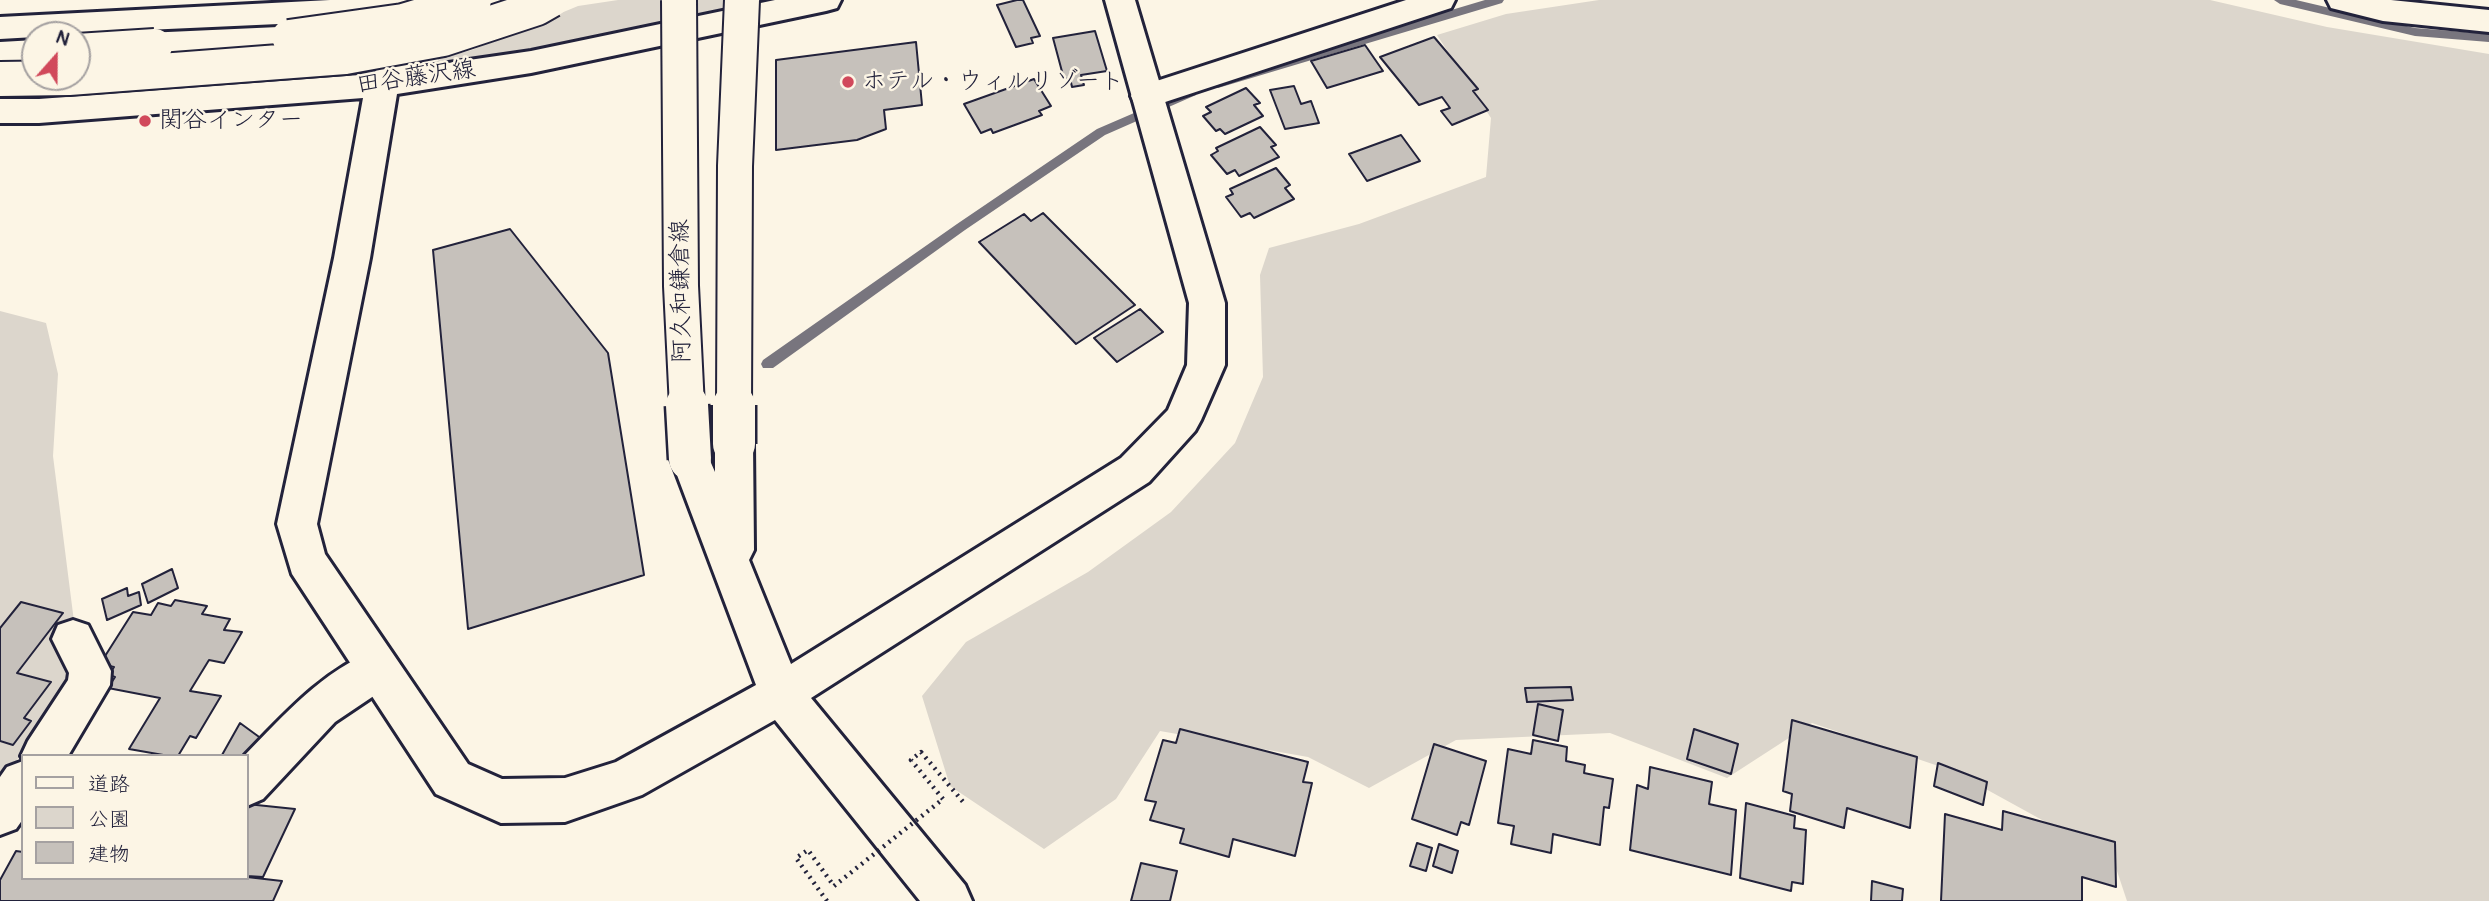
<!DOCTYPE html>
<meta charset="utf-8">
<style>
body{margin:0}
#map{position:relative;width:2489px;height:901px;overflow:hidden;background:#fcf5e5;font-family:Pangolin,"Klee One",sans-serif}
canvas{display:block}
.legend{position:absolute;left:21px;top:754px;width:228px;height:126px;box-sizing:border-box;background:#fcf5e5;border:2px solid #a5a1a1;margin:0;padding:9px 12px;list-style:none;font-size:21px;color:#22223b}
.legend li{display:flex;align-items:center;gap:14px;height:35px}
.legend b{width:35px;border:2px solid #a5a1a1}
.north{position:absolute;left:21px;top:21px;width:70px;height:70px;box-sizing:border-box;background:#fcf5e5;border:2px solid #a5a1a1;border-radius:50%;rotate:21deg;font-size:19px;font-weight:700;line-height:28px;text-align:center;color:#22223b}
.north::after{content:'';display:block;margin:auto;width:24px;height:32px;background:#d1495b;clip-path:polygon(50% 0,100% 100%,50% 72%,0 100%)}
</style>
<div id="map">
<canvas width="2489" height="901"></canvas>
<ul class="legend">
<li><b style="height:9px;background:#fcf5e5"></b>道路</li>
<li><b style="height:19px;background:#dcd6cc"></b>公園</li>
<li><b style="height:19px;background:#c6c1bb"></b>建物</li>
</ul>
<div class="north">N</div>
</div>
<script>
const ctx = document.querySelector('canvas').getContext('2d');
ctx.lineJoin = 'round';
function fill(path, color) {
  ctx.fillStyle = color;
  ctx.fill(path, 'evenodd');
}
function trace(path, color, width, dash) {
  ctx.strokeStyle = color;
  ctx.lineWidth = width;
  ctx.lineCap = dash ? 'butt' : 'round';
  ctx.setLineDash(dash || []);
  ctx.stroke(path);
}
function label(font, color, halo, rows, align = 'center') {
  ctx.font = font + ' Pangolin,"Klee One",sans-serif';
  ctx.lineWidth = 5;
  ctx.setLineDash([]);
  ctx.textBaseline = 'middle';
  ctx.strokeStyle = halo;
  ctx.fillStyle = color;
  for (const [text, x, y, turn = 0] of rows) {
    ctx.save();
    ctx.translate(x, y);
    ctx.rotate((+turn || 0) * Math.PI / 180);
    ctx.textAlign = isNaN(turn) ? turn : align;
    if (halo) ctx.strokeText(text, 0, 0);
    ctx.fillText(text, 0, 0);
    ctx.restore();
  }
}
fill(new Path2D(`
 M618,0H774L558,45L439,63L438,59L472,50L578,6Z
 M1599,0H2210L2327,27L2489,54V901H2127L2113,859L1953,771L1812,723L1727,778L1610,733L1456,740L1369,788L1308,757L1160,731L1116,799L1044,849L950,786L922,696L966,642L1088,572L1171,512L1235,443L1263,377L1260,275L1269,248L1359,224L1486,177L1491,118L1437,35L1506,14Z
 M0,311L46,323L58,374L53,456L79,661L0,787Z`), '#dcd6cc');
fill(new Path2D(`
 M1485,0H1504L1502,3L1218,88L1212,84L1214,81Z
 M2274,0H2296L2415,28L2489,34V42L2415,36L2280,4Z
 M1192,88L1196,89V95L1105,135L965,230L773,368H763L761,364L763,360L957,224L1097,129Z`), '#78757e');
const building = new Path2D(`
 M1017,0H1023L1040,36L1031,38L1033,43L1016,47L997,5Z
 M1095,31L1107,71L1081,75L1084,85L1072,87L1070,78L1064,79L1053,38Z
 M1434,37L1478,89L1473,91L1488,110L1452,125L1441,111L1450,108L1442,97L1419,105L1380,57Z
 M916,42L922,105L884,110L886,129L857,140L776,150V60Z
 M1365,45L1383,71L1327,88L1311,61Z
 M1034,79L1051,106L1039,111L1042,115L993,133L991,129L981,133L964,104Z
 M1294,86L1301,104L1311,101L1319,123L1285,129L1270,90Z
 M1246,88L1260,103L1254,105L1263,116L1225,134L1220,129L1216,131L1203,116L1211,112L1206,107Z
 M1260,127L1276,145L1271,147L1279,157L1239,176L1235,170L1227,174L1211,155L1218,151L1216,148Z
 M1401,135L1420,161L1367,181L1349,154Z
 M1276,168L1290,185L1285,188L1294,199L1254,218L1250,213L1241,217L1226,197L1233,194L1230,189Z
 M1043,213L1135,305L1076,344L979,242L1024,214L1031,221Z
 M510,229L608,353L644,575L468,629L433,250Z
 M1140,309L1163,332L1117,362L1094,338Z
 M172,569L178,588L148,603L142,584Z
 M127,588L128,596L139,592L141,605L107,620L102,599Z
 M175,600L207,606L202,614L230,619L224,630L242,632L224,663L209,660L190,691L221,696L196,738L190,736L178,756H169L129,749L160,698L108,688L115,677L109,675L114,667L100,664L133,612L151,615L158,603L171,606Z
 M21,602L63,613L17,673L51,682L24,718L31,721L13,745L0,741V628Z
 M1571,687L1573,700L1527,702L1525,688Z
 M1538,704L1563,710L1558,741L1533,735Z
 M1792,720L1917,757L1910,828L1847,808L1844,828L1790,811L1792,794L1783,791Z
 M240,723L266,742L247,763V756L222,755Z
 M1180,729L1308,762L1303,782L1312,783L1295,856L1233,839L1229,857L1180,843L1184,829L1150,820L1156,802L1145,800L1163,740L1176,743Z
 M1694,729L1738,744L1731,774L1687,759Z
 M1533,740L1567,747L1566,761L1585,765L1584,773L1613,779L1609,808L1604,807L1600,845L1553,834L1551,853L1511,844L1514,826L1498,823L1508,749L1531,754Z
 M1434,744L1486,761L1469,825L1461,822L1457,835L1412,819Z
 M1938,763L1987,782L1983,805L1934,786Z
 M1650,767L1712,782L1709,804L1736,810L1731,875L1630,850L1637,785L1648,789Z
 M1746,803L1795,816L1794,828L1806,830L1803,884L1792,882L1791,891L1740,878Z
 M247,804L295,809L263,877L247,876Z
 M2003,811L2115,842L2116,887L2082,877V901H1941L1945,814L2002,830Z
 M1417,843L1432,848L1426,871L1410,866Z
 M1439,844L1458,851L1452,873L1433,866Z
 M16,851L23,852V878L247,877L282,881L273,901H0V880Z
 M1141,863L1177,871L1170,901H1131Z
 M1872,881L1903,889L1902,901H1871Z`);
fill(building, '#c6c1bb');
trace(building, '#22223b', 2);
const minor = new Path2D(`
 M1406,0H1455L1451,8L1147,108L1135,104L1131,96L1135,88Z
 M2327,0H2391L2489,10V32L2383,21L2331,8Z
 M73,620L88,625L111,671L110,685L68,756H23V760L21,756L28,741L68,680L69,673L52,639L58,625Z
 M378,649L393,655L399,669L393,683L335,722L263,799L247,806V756H244C284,715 323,670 378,649Z
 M23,761V819L16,829L0,835V777L7,767Z`);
const major = new Path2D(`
 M330,0H447L443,8L432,11L345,21L35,35V37L0,39V17Z
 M775,0H841L837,8L826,11L531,73L397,94L370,258L317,524L325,554L468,764L502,779L565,778L616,762L756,685L671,459L676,447L690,442L704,447L715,472V444L720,432L734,428L748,432L753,444L754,550L749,560L791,664L1121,458L1168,410L1187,365L1189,303L1105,0H1135L1225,303V365L1201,420L1195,431L1149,482L811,698L965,885L972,901H920L775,720L642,795L565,822L501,823L436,794L292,574L277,524L334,258L363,98L39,123H0V99H39L373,74L423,16L434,13L445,16L450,24L414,68L531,51Z`);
trace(minor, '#22223b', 6);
trace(major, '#22223b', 6);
trace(new Path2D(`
 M943,799L911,760L921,752L964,803
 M827,901L796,858L808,850L834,886`), '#22223b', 4.5, [2, 5]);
fill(minor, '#fcf5e5');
fill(major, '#fcf5e5');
const majorBridgeFar1 = new Path2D(`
 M679,0L681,286L687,407
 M289,37L403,21L474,0
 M77,51L155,46
 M0,79L69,78L345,57L443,39L537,8L551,0
 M734,407L735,166L742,0`);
const majorBridge = new Path2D(`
 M687,405L690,459
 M734,444V405`);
trace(majorBridgeFar1, '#22223b', 38, []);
trace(majorBridge, '#22223b', 47, []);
trace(new Path2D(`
 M834,886L943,799`), '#22223b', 4.5, [2, 5]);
trace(majorBridgeFar1, '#fcf5e5', 34);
trace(majorBridge, '#fcf5e5', 42);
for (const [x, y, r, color] of [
 [848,82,7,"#d1495b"],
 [145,121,7,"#d1495b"]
]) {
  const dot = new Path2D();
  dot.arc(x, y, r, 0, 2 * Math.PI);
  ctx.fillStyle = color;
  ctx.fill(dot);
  trace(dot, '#fcf5e5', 2.5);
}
label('24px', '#22223b', '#fcf5e5', [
 ["田谷藤沢線",416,78,-8],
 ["阿久和鎌倉線",682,291,-91]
]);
label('24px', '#22223b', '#fcf5e5', [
 ["ホテル・ウィルリゾート",862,82],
 ["関谷インター",159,121]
], 'left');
</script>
